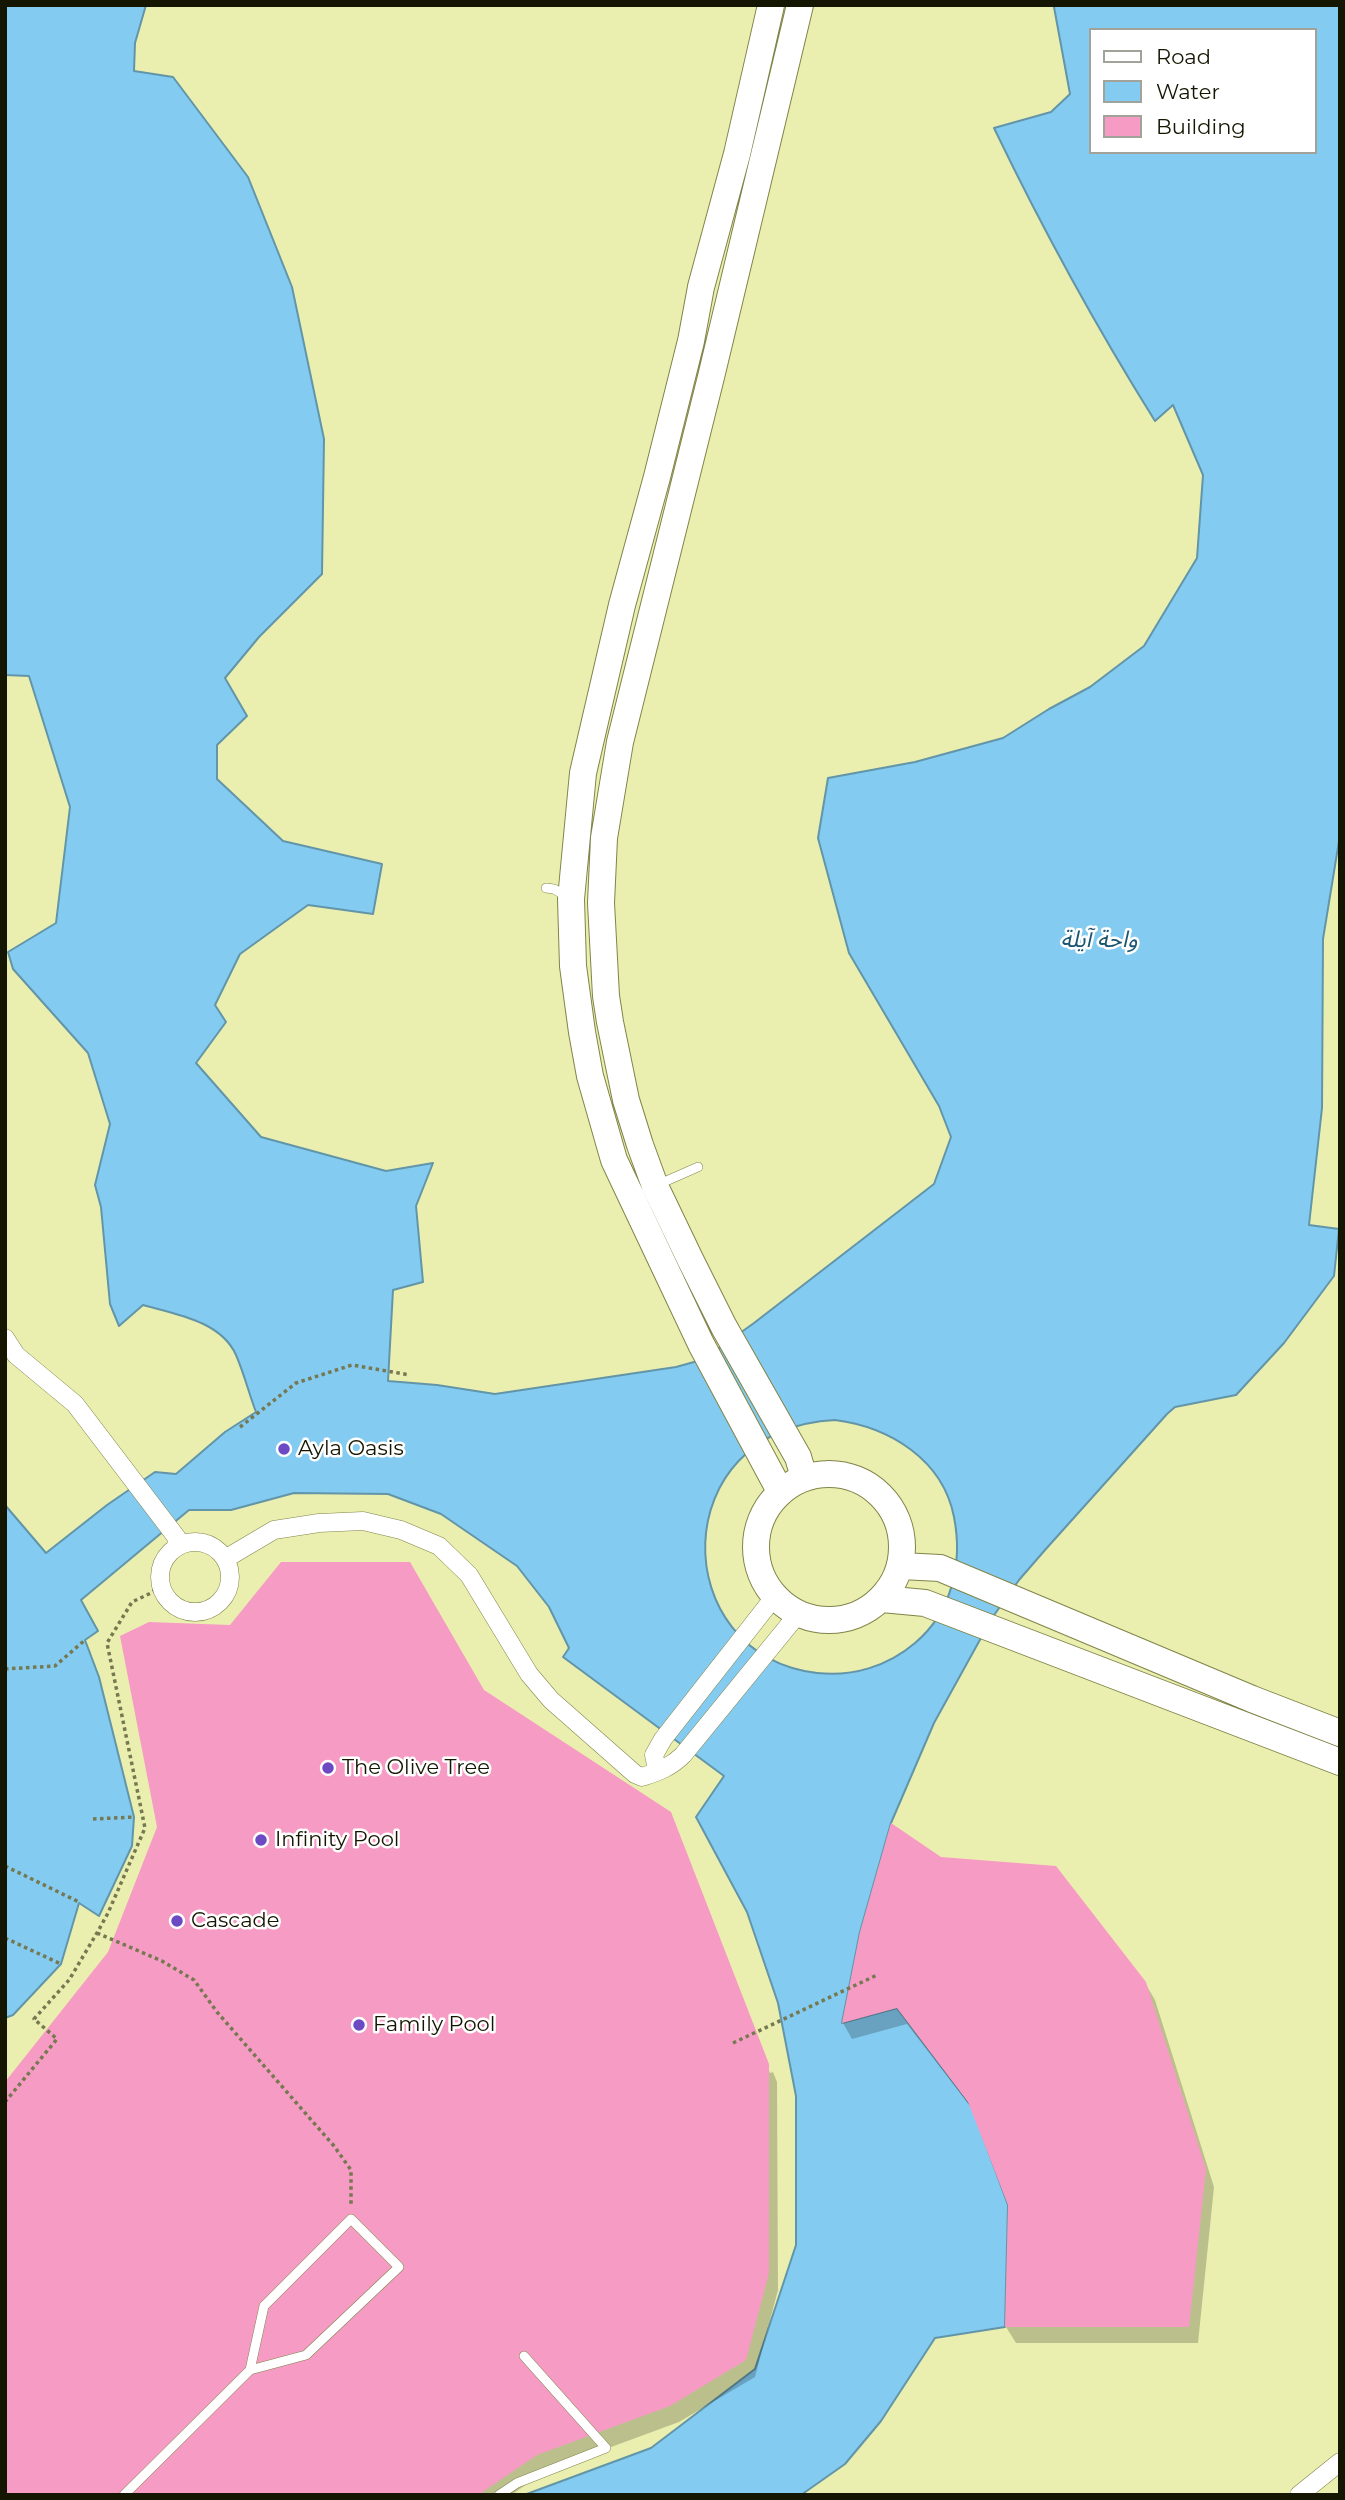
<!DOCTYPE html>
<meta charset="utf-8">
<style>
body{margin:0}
#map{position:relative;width:1345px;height:2500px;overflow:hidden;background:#eaefaf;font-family:Montserrat,sans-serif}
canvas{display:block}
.frame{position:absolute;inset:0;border:7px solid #151601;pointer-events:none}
.legend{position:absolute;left:1089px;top:28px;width:228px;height:126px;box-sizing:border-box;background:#fff;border:2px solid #a1a299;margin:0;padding:9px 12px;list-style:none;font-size:21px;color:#151601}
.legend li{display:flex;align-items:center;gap:14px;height:35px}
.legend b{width:35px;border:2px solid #a1a299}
</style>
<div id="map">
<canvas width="1345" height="2500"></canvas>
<div class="frame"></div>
<ul class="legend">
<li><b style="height:9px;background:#fff"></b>Road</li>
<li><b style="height:19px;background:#83cbf0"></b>Water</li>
<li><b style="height:19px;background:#f69bc4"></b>Building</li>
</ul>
</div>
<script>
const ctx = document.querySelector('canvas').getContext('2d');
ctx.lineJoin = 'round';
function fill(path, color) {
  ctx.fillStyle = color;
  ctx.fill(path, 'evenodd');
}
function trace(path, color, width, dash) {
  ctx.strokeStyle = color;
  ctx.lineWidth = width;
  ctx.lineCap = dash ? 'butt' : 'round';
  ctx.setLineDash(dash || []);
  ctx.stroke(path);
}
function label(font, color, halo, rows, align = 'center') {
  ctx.font = font + ' Montserrat,"Noto Sans Arabic",sans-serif';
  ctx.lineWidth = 5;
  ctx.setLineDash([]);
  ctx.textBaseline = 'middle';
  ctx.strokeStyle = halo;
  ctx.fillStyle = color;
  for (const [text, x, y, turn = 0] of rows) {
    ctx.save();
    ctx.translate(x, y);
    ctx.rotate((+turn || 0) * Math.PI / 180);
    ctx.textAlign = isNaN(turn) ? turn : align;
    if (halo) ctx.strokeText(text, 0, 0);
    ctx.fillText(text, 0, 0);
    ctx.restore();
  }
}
const water = new Path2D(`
 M5,5H146L135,43L134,71L173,77L248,177L292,287L324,439L322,574L259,637L225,678L247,716L217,745V779L283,841L382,864L373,914L308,905L240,954L215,1005L226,1022L196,1063L261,1137L386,1171L433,1163L416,1206L423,1282L393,1290L388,1381L437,1385L495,1394L676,1367L694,1362L715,1351L754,1323L934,1184L951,1137L939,1106L849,953L818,838L828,778L915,762L1003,738L1049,709L1090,687L1144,646L1197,558L1203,475L1173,405L1155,421C1095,325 1043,230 994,128L1051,112L1070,94L1054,7L1056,5H1340V835L1323,939L1322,1108L1309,1225L1339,1229L1334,1276L1284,1343L1236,1395L1175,1407L1167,1414L1045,1550L1019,1580L992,1618L934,1723L891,1823L860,1932L842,2023L897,2008L972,2107L1008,2205L1005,2327L935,2338L881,2421L845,2464L801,2495H524L651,2448L755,2369L796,2245V2096L778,2003L747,1912L696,1817L724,1776L563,1657L569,1648L549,1607L517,1566L441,1514L388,1494L294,1493L231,1510H189L81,1600L98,1631L85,1640L99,1677L134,1817L132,1846L99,1916L79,1903L61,1964L13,2015L5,2018V1505L46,1553L107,1505L155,1472L176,1474L225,1432L256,1412C249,1394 244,1373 236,1355C221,1321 175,1314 143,1305L119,1326L110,1304L101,1207L95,1185L110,1124L88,1053L13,969L8,952L56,923L70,807L29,676L5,675ZM1091,30H1315V152H1091ZM835,1420C890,1427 943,1460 954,1517C963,1563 952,1612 915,1643C888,1666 853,1677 817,1673C666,1655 664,1429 835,1420Z`);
fill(water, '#83cbf0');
trace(water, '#6295a8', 2);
fill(new Path2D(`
 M483,1691L670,1813L676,1825H674L770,2073L773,2072L777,2082L778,2290L755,2377L679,2422L546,2471L511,2495H5Z
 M940,1858L1145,1983L1155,2000L1214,2187L1198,2343H1016L1006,2327L1010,2205L973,2110L907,2024L852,2039L843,2023L862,1933Z`), '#0003');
fill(new Path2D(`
 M281,1562H410L484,1690L671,1812L769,2064V2273L746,2360L670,2406L537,2455L478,2495H5V2082L108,1952L157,1827L120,1636L149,1622L230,1625Z
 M891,1823L941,1857L1056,1866L1146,1982L1206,2169L1189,2327H1005L1008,2205L968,2102L897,2008L842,2023L860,1932Z`), '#f69bc4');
const lane = new Path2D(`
 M546,888L554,889L566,896
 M657,1185L698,1167
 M124,2495L250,2370L306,2355L399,2267L351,2219L264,2306L250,2370
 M499,2495L517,2483L606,2448L524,2356`);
const street = new Path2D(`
 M5,1338L16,1355L75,1404L177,1538L176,1548
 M160 1577a35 35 0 1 1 70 0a35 35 0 1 1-70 0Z
 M225,1559L274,1530L319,1523L363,1521L401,1530L439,1546L469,1575L529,1674L551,1700L635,1774L642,1777C658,1772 671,1767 683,1755L798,1614
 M657,1770L654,1755L663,1739L775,1596
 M1299,2495L1340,2462`);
const secondary = new Path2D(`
 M771,5L737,154L701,287L691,341L657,477L622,605L583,773L571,899L573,966L582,1032L590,1076L614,1160L701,1344L780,1491
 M800,5L711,377L620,742L604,838L601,903L606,996L610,1022L626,1100L640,1145L655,1186L690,1259L724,1327L798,1457L804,1477
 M756 1547a73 73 0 1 1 146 0a73 73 0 1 1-146 0Z
 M901,1566L940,1568L1252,1699L1340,1733
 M882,1599L925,1603L1340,1762`);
trace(lane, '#808448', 10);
trace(street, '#808448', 19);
trace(secondary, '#808448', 28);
trace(new Path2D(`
 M240,1427L296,1383L352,1365L410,1375
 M5,1669L55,1666L85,1640
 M93,1819L134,1817
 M5,1866L79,1902
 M97,1933L162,1961L194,1980L217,2012L334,2146L351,2170V2207
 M5,1938L61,1964
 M733,2043L877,1975
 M5,2102L57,2039L34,2019L69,1980L97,1933L108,1913L145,1828L107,1643L132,1602L151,1593L160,1586`), '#757850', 3.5, [3.5, 3.5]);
trace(lane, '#fff', 9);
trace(street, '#fff', 18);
trace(secondary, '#fff', 26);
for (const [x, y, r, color] of [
 [284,1449,7,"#6c4ac3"],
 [328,1768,7,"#6c4ac3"],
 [261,1840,7,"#6c4ac3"],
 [177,1921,7,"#6c4ac3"],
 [359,2025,7,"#6c4ac3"]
]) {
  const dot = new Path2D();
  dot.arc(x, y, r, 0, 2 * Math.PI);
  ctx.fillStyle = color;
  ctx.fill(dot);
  trace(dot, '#fff', 2.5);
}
label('21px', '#151601', '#fff', [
 ["Ayla Oasis",298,1449],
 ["The Olive Tree",342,1768],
 ["Infinity Pool",275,1840],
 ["Cascade",191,1921],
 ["Family Pool",373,2025]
], 'left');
label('italic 23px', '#1c556f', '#fff', [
 ["واحة آيلة",1099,940]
]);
</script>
